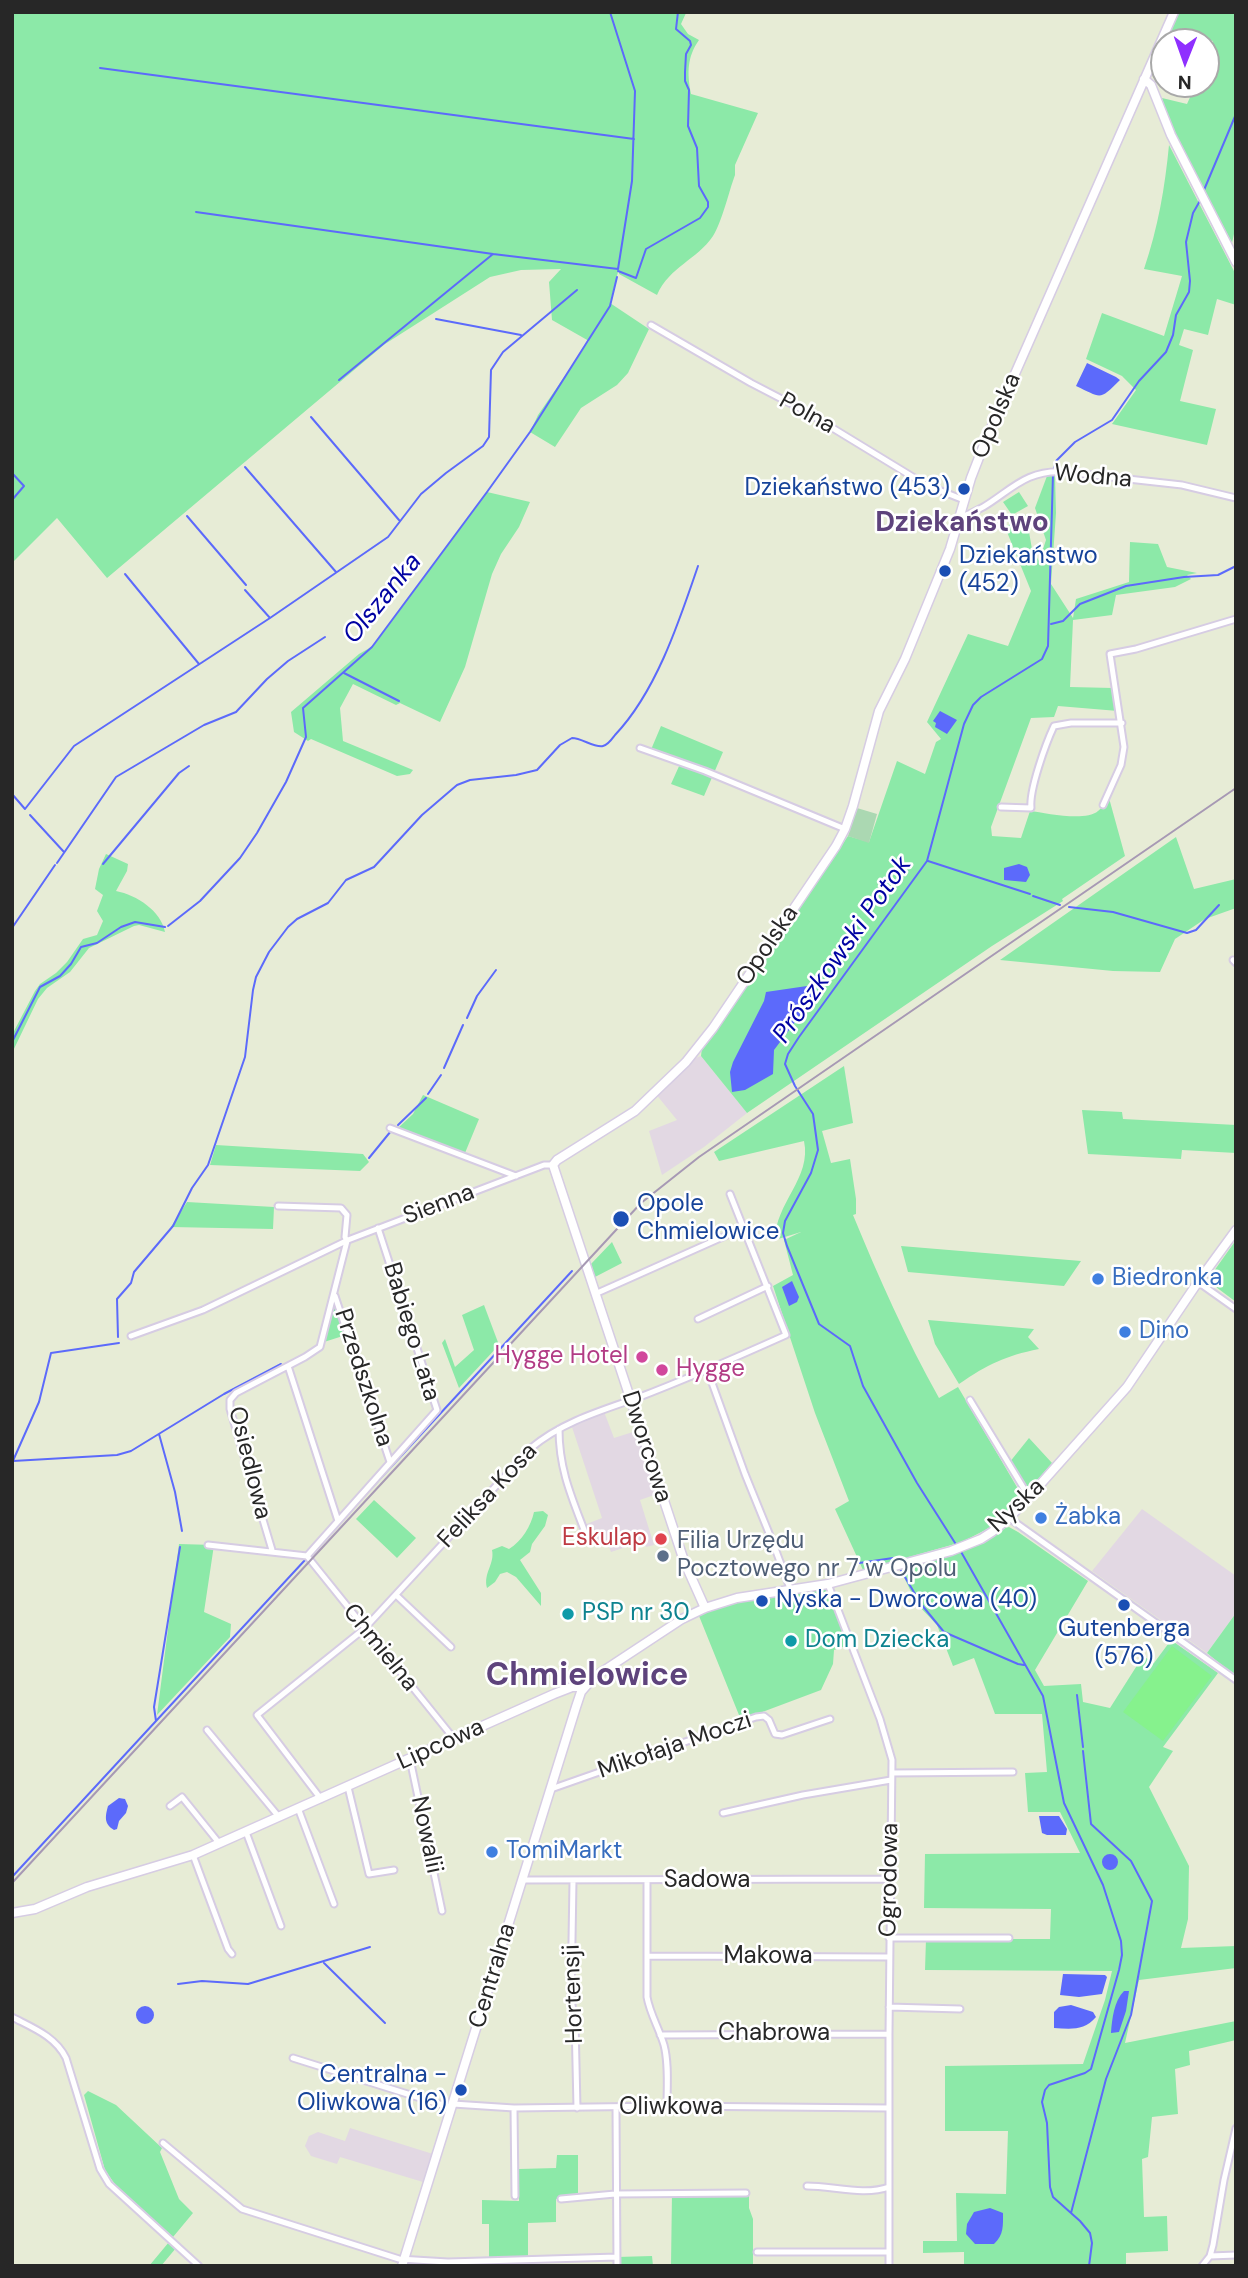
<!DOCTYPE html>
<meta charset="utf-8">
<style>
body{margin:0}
#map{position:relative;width:1248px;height:2278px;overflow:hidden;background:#e7ecd6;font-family:"DM Sans",sans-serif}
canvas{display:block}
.frame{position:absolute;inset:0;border:14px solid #272727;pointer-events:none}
.north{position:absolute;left:1150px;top:28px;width:70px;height:70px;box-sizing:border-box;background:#fff;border:2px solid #a9a9a9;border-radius:50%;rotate:181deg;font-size:19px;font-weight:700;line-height:28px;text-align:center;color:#272727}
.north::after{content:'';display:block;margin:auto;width:24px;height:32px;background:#8f30ff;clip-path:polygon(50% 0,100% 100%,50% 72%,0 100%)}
</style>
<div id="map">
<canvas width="1248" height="2278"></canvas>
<div class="frame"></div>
<div class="north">N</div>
</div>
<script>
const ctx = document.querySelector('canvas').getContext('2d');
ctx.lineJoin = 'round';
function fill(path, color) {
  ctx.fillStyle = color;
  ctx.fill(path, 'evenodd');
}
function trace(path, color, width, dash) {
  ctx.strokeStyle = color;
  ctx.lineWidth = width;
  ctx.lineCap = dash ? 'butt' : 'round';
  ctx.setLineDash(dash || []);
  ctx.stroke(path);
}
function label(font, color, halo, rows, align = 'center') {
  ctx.font = font + ' "DM Sans",sans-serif';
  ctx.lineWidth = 5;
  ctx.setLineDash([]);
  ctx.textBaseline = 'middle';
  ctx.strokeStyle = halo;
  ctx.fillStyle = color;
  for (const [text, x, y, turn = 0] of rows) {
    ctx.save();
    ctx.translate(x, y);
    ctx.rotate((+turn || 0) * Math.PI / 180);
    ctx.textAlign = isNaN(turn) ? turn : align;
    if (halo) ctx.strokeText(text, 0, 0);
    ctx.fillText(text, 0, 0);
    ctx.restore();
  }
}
fill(new Path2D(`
 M701,1056L747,1113L704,1147L662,1175L649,1131L677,1120L655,1093L686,1062Z
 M603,1409L614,1438L636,1431L657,1494L640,1500L654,1545L646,1547L644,1541L611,1552L606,1540L592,1545L584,1525L602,1518L571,1424Z
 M1142,1509L1236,1576V1613L1207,1653L1092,1571Z
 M350,2128L433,2154L423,2182L340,2157L337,2164L311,2156L305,2146L309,2136L318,2132L345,2141Z`), '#e2d8e3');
fill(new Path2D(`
 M12,12H689L686,13L681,24L688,34L699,40C687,57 687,73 691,94L758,113L735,165V175C729,191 722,222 713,236C697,260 670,266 657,295L619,274V268L610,303L649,329L628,373L617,385L581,408L555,447L530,432L538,415L589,341L552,320L549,282L561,269L521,270L490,277L385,344L107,578L57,518L12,563Z
 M1177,12H1236V225L1232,243L1167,119L1162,98L1187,104L1196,84H1206V59L1213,41L1168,32Z
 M1169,145L1236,275V305L1217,299L1208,335L1184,329L1179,345L1193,350L1180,401L1216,409L1207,445L1112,424L1136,390L1122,376L1086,359L1102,313L1164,336L1182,276L1144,269C1158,228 1165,187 1169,145Z
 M1047,476H1055L1056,513L1051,584L1073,618L1076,599L1129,582L1130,542L1158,544L1167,567L1197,573L1187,575L1191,579L1175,587L1116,595L1112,615L1073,620L1070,687L1113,688L1118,711L1058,706L1054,717L1031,718L991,827L992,836L1021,838L1030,811C1046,813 1085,822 1098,811C1102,808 1106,802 1109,798L1125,856L1062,899L1063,901L992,946L747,1113L701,1056L702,1048L804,893L821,876L848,836L869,842L897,761L925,774L936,742L941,739L927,722L968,634L1008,646L1031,591L1005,527L1026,515L1032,549L1039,561L1046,540L1035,508Z
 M487,492L530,502L519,527L501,554L492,574L465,667L440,722L400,703L396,705L353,684L340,708L343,741L413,770L410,774L397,776L311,739L308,741L294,732L291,712L359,654L373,646Z
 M1019,492L1028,506L1012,515L1003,502Z
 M661,726L723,752L704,796L671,784L680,764L650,752Z
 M1176,837L1194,889L1236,879V908L1205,919L1175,939L1160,972L1113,971L1000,960Z
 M106,854L128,864L127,871L116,891C137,895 161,911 165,932L139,925L134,926L89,948L70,972L47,988L38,999L12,1053V1035L35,991L40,984L56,973L67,962L83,939L97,935L103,921L97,911L103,895L95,889L99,869Z
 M844,1066L853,1123L822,1131L831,1163L850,1159L856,1199V1214L853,1215C879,1278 906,1339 939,1398L958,1387L1024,1499L993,1526L962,1542L863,1570L835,1509L849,1501L815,1413L773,1286L793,1275L784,1240L801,1232L775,1240C775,1203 812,1178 804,1141L719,1161L714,1152Z
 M423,1095L479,1119L465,1153L397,1129L413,1114Z
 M1082,1110L1122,1112L1123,1119L1236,1125V1153L1182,1150L1181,1159L1088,1154Z
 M216,1145L363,1154L369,1162L360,1171L210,1165Z
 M187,1202L274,1207L273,1229L171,1227Z
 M1236,1240V1302L1216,1287L1214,1271Z
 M612,1242L622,1263L595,1277L591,1264Z
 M901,1246L1081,1261L1064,1286L908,1272Z
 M484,1305L499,1345L459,1388L442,1343L445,1339L455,1367L474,1350L462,1315Z
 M334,1307H336L346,1335L324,1342Z
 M928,1320L1034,1329L1028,1337L1039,1349C1005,1356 988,1364 959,1384L935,1344Z
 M1029,1438L1052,1463L1027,1492L1009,1463Z
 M374,1500L416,1538L397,1558L356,1519Z
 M543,1511L548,1515L545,1526L532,1544L530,1552L520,1560L541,1593V1606L516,1577L507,1572L500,1574L495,1582L487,1588C483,1573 495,1564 492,1550L502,1546L509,1549C522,1541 531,1526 534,1512Z
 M1009,1527L1018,1532L1088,1581L1035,1670L1044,1686L1081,1684L1083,1702L1110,1708L1143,1656L1154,1663L1171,1640L1218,1673L1163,1747L1173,1751L1149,1787L1189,1866L1188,1919L1181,1948L1236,1946V1968L1139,1980L1125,2043L1236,2021V2040L1189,2051L1190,2065L1175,2069L1178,2114L1152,2117L1148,2157L1142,2159L1144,2217L1167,2216L1168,2251L1126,2253V2266H964V2252L923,2253V2241H957L956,2193L1006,2194L1008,2131H945V2066L1083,2064L1105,2000L1112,1971L925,1970L926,1939H1050L1051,1909L924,1908L925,1854L1080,1853L1060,1812H1028L1025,1773L1047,1772L1042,1714H995L974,1658L953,1666L937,1625L917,1604L898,1565L951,1551L992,1532Z
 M179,1544L214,1545L204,1612L231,1624L230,1637L157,1715Z
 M828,1584L851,1644L834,1650L833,1664L821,1690L741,1720L697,1611L705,1608Z
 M1236,1613V1677L1207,1653Z
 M88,2091L116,2105L162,2148L160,2152L179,2199L193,2213L173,2237L119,2190L105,2170L84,2095Z
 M557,2155H578V2198L556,2199V2222L528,2223V2258H489V2224H482V2200L519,2201V2169L556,2168Z
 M749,2191V2208L753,2219V2266H671L672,2192Z
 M169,2242L176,2248L161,2266H149Z
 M652,2256L653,2266H617V2257Z`), '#8ce9a8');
fill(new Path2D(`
 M857,808L877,814L869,843L848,836Z`), '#abd8b2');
fill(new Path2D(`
 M1172,1646L1212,1676L1163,1741L1123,1712Z`), '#86f28d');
fill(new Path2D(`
 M1087,363L1116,377L1120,380C1099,401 1102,398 1076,386Z
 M940,711L957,720L947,734L935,727L936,723L933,721Z
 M1019,864L1027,867L1030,875L1026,882L1004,880V868Z
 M807,986L815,987L817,993L774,1050L773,1074L745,1090L732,1092L730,1072L733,1062L764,1001L766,992Z
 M792,1281L799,1297L797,1302L789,1306L782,1287Z
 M119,1798L125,1799L128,1806L126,1813L119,1821L117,1829L114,1830C104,1824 105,1817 108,1806Z
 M1039,1816H1059L1067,1829L1066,1835H1047L1042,1833Z
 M1102 1862a8 8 0 1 1 16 0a8 8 0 1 1-16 0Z
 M1063,1974L1105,1975L1107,1977L1102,1994L1079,1997L1060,1995Z
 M1124,1991H1129L1126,2011L1119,2032L1111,2033C1112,2019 1114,2001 1124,1991Z
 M1071,2005L1093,2012L1096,2017C1084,2031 1071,2029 1054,2028V2012L1059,2007Z
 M136 2015a9 9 0 1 1 18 0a9 9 0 1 1-18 0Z
 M990,2208L1003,2213C1003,2225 1004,2235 994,2244H975L966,2234L967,2224L974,2212Z`), '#5c6afb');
trace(new Path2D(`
 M610,12L635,91L632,181L618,269
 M100,68L634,139
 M1204,190L1236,114
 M196,212L493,254
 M618,271L636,278L646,249L700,218L708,207V202L699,186L697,148L688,126L689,90L685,81V72L686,54L691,45L690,41L676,29L678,12
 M436,319L521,335
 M339,380L493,254L618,269
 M311,417L399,520
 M245,467L336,572
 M1054,469L1056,461L1075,442L1112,420L1139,381L1166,352L1173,335L1176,315L1189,292L1190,281L1186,242L1193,213L1201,199
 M12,473L24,486L12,500
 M187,516L246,585
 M125,574L199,664
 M245,590L270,618
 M1051,624L1063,621L1080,604L1126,586L1184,577L1218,575L1236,566
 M344,673L399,701
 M12,794L25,809
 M25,809L74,746L270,618L388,537L421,494L446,473L483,446L489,437L491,370L503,352L577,290
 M30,815L64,852
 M928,861L1030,894
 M57,863L116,777L204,725L236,712L267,679L288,661L325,637
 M103,864L179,773L189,766
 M1033,896L1060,905
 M1069,907L1113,912L1187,933L1196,930L1219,905
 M168,926L200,901L240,858L257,833L286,782L306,737L303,708L372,647L487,492L530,432L610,306L617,277
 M12,928L55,865
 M467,1018L477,996L496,970
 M12,1042L40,987L60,976L71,964L81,947L97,943L121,927L135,922L165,927
 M444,1068L463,1025
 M428,1094L441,1075
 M398,1125L426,1098
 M369,1158L391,1131
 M118,1337L117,1299L131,1283L134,1272L173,1226L192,1188L208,1165L245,1057L253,990L256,977L269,952L288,927L297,919L328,903L346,880L374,867L422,815L457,785L470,780L516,775L537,770L560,745L572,738C582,738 594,748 603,746C608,745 612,739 615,735C656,692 679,622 698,566
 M159,1434L175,1492L182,1531
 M13,1461L117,1455L131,1451L224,1394L281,1364
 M12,1463L39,1402L51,1353L119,1343
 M340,1522L572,1271
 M957,1546L917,1483L863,1386L850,1346L819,1324L787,1246L783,1233L785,1221L811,1173L818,1150L813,1114L795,1086L785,1064L788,1054L799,1037L927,861L964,724L973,705L981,697L1042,659L1048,646L1053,474
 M960,1550L1043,1696L1064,1803L1103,1885L1121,1941L1122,1955L1119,1970L1091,2069L1085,2073L1049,2085L1045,2090L1042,2102L1047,2123L1050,2187L1053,2197L1080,2221L1090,2233L1092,2243L1089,2266
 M859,1563L893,1558L896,1562
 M899,1567L921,1604L944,1632L1018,1664L1024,1665
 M1077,1695L1083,1747
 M156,1721L305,1560
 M12,1877L156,1721L154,1707L180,1547
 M324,1963L385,2023
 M178,1984L202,1981L248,1984L370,1947
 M1071,2213L1106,2079L1131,2015L1152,1901L1131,1861L1091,1824L1083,1751`), '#5c6afb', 2);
const street = new Path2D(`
 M651,325L751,383L803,410L926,485L964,500
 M961,517C1003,504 1017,468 1065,472L1182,485L1236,498
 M640,748L705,771L845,829
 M1103,805L1121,765L1124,747L1110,654L1136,649L1236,619
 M1001,807L1031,808C1029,790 1046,743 1054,726L1071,723H1122
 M1233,960L1236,963
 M390,1128L516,1176
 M1198,1282L1236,1309
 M595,1294L743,1228
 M335,1296L390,1462
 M698,1319L768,1286
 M131,1336L203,1310L348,1240L544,1165H553
 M288,1366L338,1521
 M707,1369L745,1474L773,1543L791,1591
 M970,1400L1029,1497
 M559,1429C559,1470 572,1498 586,1535
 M1009,1518L1236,1680
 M208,1545L307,1556
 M272,1550L230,1409V1400L236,1393L305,1357L320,1347L347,1241L345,1237L347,1215L341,1208L278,1206
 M307,1556L437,1410L378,1228
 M307,1556L455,1740
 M828,1584L880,1719L892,1760L889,2034V2266
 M396,1595L451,1647
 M207,1730L279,1817
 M410,1759L442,1911
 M892,1773L1013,1772
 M348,1787L369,1874L394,1870
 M551,1789L756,1717L764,1716L769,1720L775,1734L782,1735L830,1719
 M321,1799L257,1715L364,1629L531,1448C562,1422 600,1411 637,1398C687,1379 737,1357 786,1335L730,1194
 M170,1806L182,1797L219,1843
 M298,1808L334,1904
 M723,1813L803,1795L891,1780
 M246,1832L281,1926
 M193,1855L228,1949L232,1954
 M523,1880L890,1879
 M573,1881L571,2000L575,2020L577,2108
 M647,1881V1997C650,2014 659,2028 664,2045C669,2064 667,2086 667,2106
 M889,1938H1009
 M647,1956L889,1957
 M889,2007L960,2009
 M12,2017C33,2028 55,2036 66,2058L100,2169L109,2184L199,2266
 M660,2035L889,2034
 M293,2058L452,2108
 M453,2104L514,2108L667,2106L889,2108
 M514,2108L515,2196
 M616,2108L617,2266
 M163,2143L242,2209L399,2259L448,2262L617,2257
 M807,2186C833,2186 864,2196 889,2187
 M561,2199L615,2194L746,2193
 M757,2252H889
 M1210,2256L1236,2255
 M1202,2266L1210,2256L1213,2245L1224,2180L1236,2128`);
const secondary = new Path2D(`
 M1144,79L1151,85L1171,135L1236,262
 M705,1608L684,1561L553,1165L557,1160L635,1111L686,1062L713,1028L836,846L845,829L853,806L879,711L905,659L950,549L971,478L985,442L1174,12
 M12,1913L35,1909L87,1887L193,1855L554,1694L572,1687H585
 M402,2266L576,1707L581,1692L594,1677L682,1619L705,1608L737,1598L828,1584L951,1551L981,1539L992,1532L1009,1518L1029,1497L1127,1387L1198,1282L1236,1230`);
trace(street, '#d6cce3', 9);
trace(secondary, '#d6cce3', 11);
trace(street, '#fff', 5);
trace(secondary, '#fff', 8);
trace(new Path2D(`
 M12,1883L641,1203L699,1157L1236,788`), '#a799b4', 2);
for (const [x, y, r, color] of [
 [964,489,7,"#1a4fb4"],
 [945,571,7,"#1a4fb4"],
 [621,1219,9,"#1a4fb4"],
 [1098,1279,7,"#3f7fe0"],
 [1125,1332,7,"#3f7fe0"],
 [642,1357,7,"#d1479c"],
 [662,1370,7,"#d1479c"],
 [1041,1518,7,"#3f7fe0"],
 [661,1539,7,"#e0444e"],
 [663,1556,7,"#5c6f8a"],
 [762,1601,7,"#1a4fb4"],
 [1124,1605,7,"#1a4fb4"],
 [568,1614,7,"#0f9aa8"],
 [791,1641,7,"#0f9aa8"],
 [492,1852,7,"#3f7fe0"],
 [461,2090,7,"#1a4fb4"]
]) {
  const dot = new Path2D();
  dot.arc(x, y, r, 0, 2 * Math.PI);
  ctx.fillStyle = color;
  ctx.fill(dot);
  trace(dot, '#fff', 2.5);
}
label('24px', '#272727', '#fff', [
 ["Polna",807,414,29],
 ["Opolska",997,416,-67],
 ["Wodna",1093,477,5],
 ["Opolska",768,946,-56],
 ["Sienna",439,1205,-21],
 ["Babiego Lata",411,1332,73],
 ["Przedszkolna",363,1378,72],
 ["Dworcowa",646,1447,72],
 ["Osiedlowa",249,1463,76],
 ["Feliksa Kosa",488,1496,-47],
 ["Nyska",1017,1506,-43],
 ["Chmielna",380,1648,51],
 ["Lipcowa",441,1745,-24],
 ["Mikołaja Moczi",675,1746,-19],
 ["Nowalii",426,1835,78],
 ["Ogrodowa",890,1880,-89],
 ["Sadowa",707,1881],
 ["Makowa",768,1957],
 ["Centralna",493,1976,-73],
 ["Hortensji",574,1994,-92],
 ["Chabrowa",774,2034],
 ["Oliwkowa",671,2108]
]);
label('24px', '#164399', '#fff', [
 ["Dziekaństwo (453)",950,489,"right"],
 ["Dziekaństwo",959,557],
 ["(452)",959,585],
 ["Opole",637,1205],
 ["Chmielowice",637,1233],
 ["Nyska - Dworcowa (40)",776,1601],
 ["Gutenberga",1124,1630,"center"],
 ["(576)",1124,1658,"center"],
 ["Centralna -",447,2076,"right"],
 ["Oliwkowa (16)",447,2104,"right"]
], 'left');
label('24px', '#366cbe', '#fff', [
 ["Biedronka",1112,1279],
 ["Dino",1139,1332],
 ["Żabka",1055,1518],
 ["TomiMarkt",506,1852]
], 'left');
label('24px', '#b23c85', '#fff', [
 ["Hygge Hotel",628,1357],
 ["Hygge",676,1370,"left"]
], 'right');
label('24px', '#be3a42', '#fff', [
 ["Eskulap",647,1539]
], 'right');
label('24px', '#4e5e75', '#fff', [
 ["Filia Urzędu",677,1542],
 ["Pocztowego nr 7 w Opolu",677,1570]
], 'left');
label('24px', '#0d838f', '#fff', [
 ["PSP nr 30",582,1614],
 ["Dom Dziecka",805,1641]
], 'left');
label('italic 26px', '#0002a2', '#fff', [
 ["Olszanka",383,599,-51],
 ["Prószkowski Potok",843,950,-55]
]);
label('bold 28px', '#5e437c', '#fff', [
 ["Dziekaństwo",962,524]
]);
label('bold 32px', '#5e437c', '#fff', [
 ["Chmielowice",587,1677]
]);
</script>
